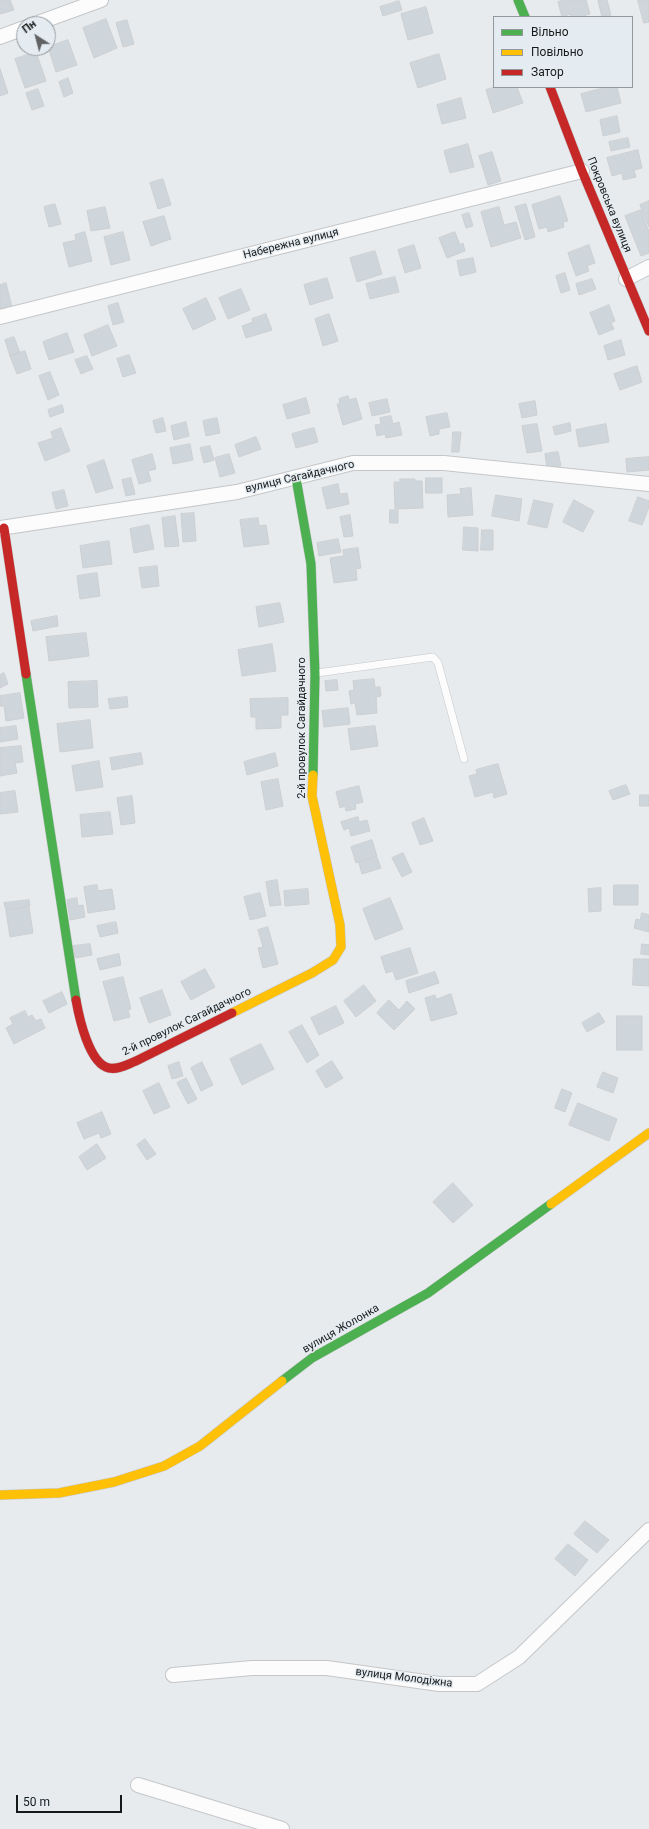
<!DOCTYPE html>
<meta charset="utf-8">
<style>
body{margin:0}
#map{position:relative;width:649px;height:1829px;overflow:hidden;background:#e8ebee;font-family:Roboto,sans-serif}
canvas{display:block}
.legend{position:absolute;left:493px;top:16px;width:140px;height:72px;box-sizing:border-box;background:#e5ecf1;border:1px solid #92989b;margin:0;padding:5px 7px;list-style:none;font-size:12px;color:#16191a}
.legend li{display:flex;align-items:center;gap:8px;height:20px}
.legend b{width:20px;border:1px solid #92989b}
.north{position:absolute;left:16px;top:16px;width:40px;height:40px;box-sizing:border-box;background:#e5ecf1;border:1px solid #92989b;border-radius:50%;rotate:324deg;font-size:11px;font-weight:700;line-height:16px;text-align:center;color:#16191a}
.north::after{content:'';display:block;margin:auto;width:14px;height:18px;background:#606264;clip-path:polygon(50% 0,100% 100%,50% 72%,0 100%)}
.scale{position:absolute;left:16px;top:1795px;width:106px;height:18px;box-sizing:border-box;border:2px solid #16191a;border-top:0;padding-left:5px;font-size:12px;line-height:14px;white-space:nowrap;color:#16191a;-webkit-text-stroke:3px #e5ecf1;paint-order:stroke}
</style>
<div id="map">
<canvas width="649" height="1829"></canvas>
<ul class="legend">
<li><b style="height:5px;background:#4caf50"></b>Вільно</li>
<li><b style="height:5px;background:#ffc107"></b>Повільно</li>
<li><b style="height:5px;background:#c62828"></b>Затор</li>
</ul>
<div class="north">Пн</div>
<div class="scale">50 m</div>
</div>
<script>
const ctx = document.querySelector('canvas').getContext('2d');
ctx.lineJoin = 'round';
function fill(path, color) {
  ctx.fillStyle = color;
  ctx.fill(path, 'evenodd');
}
function trace(path, color, width, dash) {
  ctx.strokeStyle = color;
  ctx.lineWidth = width;
  ctx.lineCap = dash ? 'butt' : 'round';
  ctx.setLineDash(dash || []);
  ctx.stroke(path);
}
function label(font, color, halo, rows, align = 'center') {
  ctx.font = font + ' Roboto,sans-serif';
  ctx.lineWidth = 3;
  ctx.setLineDash([]);
  ctx.textBaseline = 'middle';
  ctx.strokeStyle = halo;
  ctx.fillStyle = color;
  for (const [text, x, y, turn = 0] of rows) {
    ctx.save();
    ctx.translate(x, y);
    ctx.rotate((+turn || 0) * Math.PI / 180);
    ctx.textAlign = isNaN(turn) ? turn : align;
    if (halo) ctx.strokeText(text, 0, 0);
    ctx.fillText(text, 0, 0);
    ctx.restore();
  }
}
const building = new Path2D(`
 M0,0H10L14,10L0,14Z
 M564,0H586L590,14L579,17H571L570,14L562,17L558,2Z
 M607,0L611,15L602,17L598,1Z
 M638,0H649V22L644,23Z
 M399,1L402,10L383,16L380,7Z
 M426,7L433,33L408,40L401,14Z
 M106,19L117,48L94,58L83,28Z
 M127,20L134,44L123,47L116,23Z
 M68,40L77,65L56,72L48,47Z
 M36,52L46,81L25,88L15,59Z
 M439,54L446,79L418,88L410,63Z
 M0,69L8,93L0,96Z
 M68,78L73,93L64,97L59,82Z
 M495,87H517L523,103L493,113L486,90Z
 M607,87H617L621,103L586,112L581,94Z
 M38,89L44,106L32,110L26,93Z
 M461,98L466,118L442,124L437,105Z
 M617,116L620,132L603,136L600,120Z
 M628,138L630,147L611,151L609,142Z
 M468,144L474,167L450,173L444,151Z
 M638,150L642,168L634,170L636,177L623,180L622,173L612,176L607,158Z
 M492,152L501,181L488,185L479,156Z
 M163,179L171,205L158,209L150,183Z
 M560,196L568,221L563,222L564,227L548,232L547,227L539,229L532,205Z
 M649,201V227L640,205Z
 M55,204L61,224L49,227L44,207Z
 M526,204L535,237L525,240L515,207Z
 M105,207L110,228L91,231L87,211Z
 M499,207L504,225L516,222L521,238L491,247L481,212Z
 M641,210L649,232V253L641,256L625,216Z
 M469,213L473,226L466,228L462,215Z
 M164,216L171,239L151,246L143,222Z
 M85,232L92,261L69,267L63,243L76,240L75,235Z
 M123,232L130,260L111,265L104,237Z
 M455,232L460,245L463,243L465,251L447,258L439,238Z
 M414,245L421,268L405,273L398,250Z
 M589,245L595,263L587,266L589,271L576,276L568,253Z
 M375,251L382,274L357,282L350,258Z
 M473,258L476,272L460,276L457,261Z
 M565,273L570,290L561,293L556,276Z
 M395,277L399,292L370,299L366,284Z
 M327,278L333,298L310,305L304,285Z
 M592,279L596,289L579,295L576,284Z
 M6,283L12,307L0,310V285Z
 M241,289L250,310L228,319L219,298Z
 M206,298L216,319L193,330L183,309Z
 M118,303L124,322L113,325L108,306Z
 M609,305L615,321L611,323L614,329L599,335L590,313Z
 M266,314L272,330L246,338L242,326L253,322L252,319Z
 M329,314L338,341L323,346L315,319Z
 M108,325L117,346L92,356L84,335Z
 M67,333L74,352L49,360L43,342Z
 M14,337L20,353L10,356L5,340Z
 M621,340L625,355L608,360L604,346Z
 M25,351L31,369L17,374L10,356Z
 M129,355L136,373L123,377L117,359Z
 M87,356L93,369L81,374L75,360Z
 M637,366L642,382L620,390L614,374Z
 M50,372L59,395L48,400L39,376Z
 M348,396L349,400L356,398L362,419L343,425L337,404H340L339,399Z
 M306,398L310,413L287,419L283,405Z
 M387,399L390,412L372,416L369,403Z
 M535,401L537,415L522,418L519,404Z
 M62,405L64,412L50,417L48,410Z
 M447,413L450,427L439,429V434L430,436L426,417Z
 M391,416L393,424L399,422L402,435L386,438L385,434L377,436L375,425L381,424L380,418Z
 M163,418L166,431L156,433L153,421Z
 M217,418L220,433L206,436L203,421Z
 M186,422L189,436L174,440L171,426Z
 M570,423L571,431L555,435L553,427Z
 M537,424L542,451L527,453L522,426Z
 M606,424L609,442L579,447L576,430Z
 M61,428L70,451L45,461L38,443L53,438L51,432Z
 M314,428L318,442L296,448L292,434Z
 M453,432H461L459,452H452Z
 M256,437L261,449L239,457L235,445Z
 M190,444L193,460L173,464L170,448Z
 M210,446L214,460L204,463L200,448Z
 M558,452L561,466L547,468L545,454Z
 M152,454L156,469L148,471L151,481L139,484L132,460Z
 M229,454L235,473L220,477L215,458Z
 M649,457V470L627,472L626,459Z
 M104,460L113,488L96,493L87,466Z
 M131,478L135,494L126,496L122,480Z
 M426,478H442V493H426Z
 M400,479H415V481H422L423,508L395,509L394,482H400Z
 M338,484L340,494L347,493L349,504L327,509L322,488Z
 M471,488L473,515L448,517L447,495L461,494L460,489Z
 M64,490L68,506L56,509L52,493Z
 M496,495L522,499L519,521L492,516Z
 M638,497L649,501V507L642,525L629,521Z
 M534,500L553,504L547,528L528,524Z
 M574,500L594,511L583,532L563,522Z
 M390,510H398V523H390Z
 M194,513L196,541L183,542L181,514Z
 M350,515L353,536L344,537L340,517Z
 M175,516L179,546L165,547L162,518Z
 M258,518L259,526L266,525L269,544L244,547L240,520Z
 M149,525L154,549L134,553L130,529Z
 M464,527L478,528V551L463,550Z
 M482,530H493V550H481Z
 M338,539L341,552L319,556L317,543Z
 M109,541L112,564L83,568L80,546Z
 M358,548L361,568L356,569L357,580L334,583L330,558L344,556L343,550Z
 M157,566L159,586L142,588L139,568Z
 M97,573L100,596L80,599L77,576Z
 M280,603L284,622L259,627L256,607Z
 M57,616L58,626L33,631L31,621Z
 M86,633L89,656L49,661L46,637Z
 M272,644L276,671L242,676L238,650Z
 M4,673L8,684L0,688V675Z
 M374,679L375,687H380L381,696L376,697L377,713L357,715L355,703L351,704L349,691L354,690L353,681Z
 M337,680L338,690L326,691L325,681Z
 M97,681L98,707L69,708L68,682Z
 M20,693L24,718L6,721L4,706H0V696Z
 M127,697L128,707L110,709L108,699Z
 M288,698V715H281V728L256,729V717H251L250,699Z
 M348,708L350,724L324,727L322,711Z
 M90,720L93,748L60,752L57,724Z
 M16,726L18,739L0,742V728Z
 M375,726L378,746L351,750L348,729Z
 M21,746L23,762L15,763L17,773L0,776V748Z
 M141,753L143,764L112,770L110,758Z
 M275,753L278,766L247,775L244,762Z
 M99,761L103,787L76,791L72,766Z
 M498,764L507,794L494,798L493,792L475,797L469,776L477,774L476,770Z
 M278,779L283,806L266,810L261,782Z
 M626,785L630,794L613,800L609,791Z
 M359,786L363,802L355,804L356,809L346,811L345,806L340,808L336,792Z
 M15,791L18,812L0,814V793Z
 M640,795H649V806H640Z
 M132,796L135,823L121,825L117,798Z
 M110,812L113,834L82,837L80,815Z
 M358,817L359,822L367,820L370,831L351,836L349,828L344,830L341,822Z
 M424,818L433,841L420,845L412,823Z
 M372,840L377,856L356,863L351,847Z
 M403,853L412,872L402,877L392,858Z
 M377,857L381,868L362,874L359,863Z
 M277,880L281,905L270,906L266,882Z
 M97,885L98,891L112,889L115,909L88,913L84,887Z
 M614,885H638V905H614Z
 M601,888V911L589,912L588,889Z
 M308,889L309,904L285,906L284,891Z
 M260,893L266,916L250,920L244,897Z
 M77,898L78,906L83,905L85,917L70,920L67,900Z
 M390,898L403,929L375,940L363,909Z
 M29,900L30,906L6,910L4,903Z
 M29,907L33,933L10,937L6,911Z
 M642,913L649,915V932L634,928L636,919L640,920Z
 M116,922L118,933L100,937L97,926Z
 M268,927L278,964L263,968L258,948L263,947L258,930Z
 M90,944L92,955L75,958L73,946Z
 M642,944L649,945V955L641,954Z
 M410,948L418,973L396,980L393,971L386,973L381,957Z
 M119,954L121,965L100,970L97,959Z
 M634,959H649V986L633,985Z
 M205,969L215,987L191,1000L181,982Z
 M435,972L439,983L409,993L406,981Z
 M123,977L131,1009L128,1010L130,1017L114,1021L103,982Z
 M364,985L376,1001L356,1017L344,1001Z
 M162,990L171,1015L149,1023L140,998Z
 M62,992L67,1004L49,1013L43,1001Z
 M451,994L457,1014L431,1021L425,998L435,995L436,999Z
 M389,1000L399,1010L407,1001L415,1009L394,1030L377,1013Z
 M336,1006L344,1023L319,1035L311,1018Z
 M25,1011L28,1017L32,1015L36,1021L41,1019L45,1028L14,1044L6,1028L13,1024L10,1018Z
 M599,1013L605,1022L587,1032L582,1023Z
 M617,1016H642V1050H617Z
 M302,1025L319,1055L307,1063L289,1032Z
 M261,1044L274,1069L242,1085L230,1059Z
 M332,1061L343,1078L326,1088L316,1071Z
 M179,1062L183,1076L172,1079L168,1066Z
 M202,1062L213,1085L201,1091L191,1068Z
 M603,1072L618,1078L613,1093L597,1087Z
 M186,1078L197,1099L188,1104L177,1083Z
 M159,1083L170,1107L154,1114L143,1091Z
 M562,1089L572,1093L565,1112L555,1108Z
 M578,1103L617,1119L609,1141L569,1125Z
 M102,1112L111,1134L101,1138L99,1133L84,1139L77,1123Z
 M145,1139L156,1154L147,1160L137,1145Z
 M97,1144L106,1158L87,1170L79,1157Z
 M453,1183L473,1205L453,1223L433,1202Z
 M585,1521L609,1540L597,1553L574,1534Z
 M568,1544L588,1560L575,1576L555,1559Z`);
fill(building, '#ced6dc');
trace(building, '#cccfd1', 1);
const lane = new Path2D(`
 M317,673L433,657L438,663L464,759`);
const street = new Path2D(`
 M35,24L101,0
 M0,37L24,28
 M626,279L649,267
 M0,317L582,171
 M0,528L237,492L353,463H444L649,484
 M173,1675L252,1668H327L439,1684H477L519,1657L649,1530
 M138,1785L282,1829`);
const fast = new Path2D(`
 M518,0L525,17
 M296,478L311,564L315,674L313,775
 M26,674L76,1000
 M282,1381L312,1358L428,1293L551,1204`);
const slow = new Path2D(`
 M232,1013L312,973L333,960L341,947L340,925L312,796L313,775
 M551,1204L649,1133
 M0,1495L59,1493L114,1482L164,1466L200,1446L282,1381`);
const jam = new Path2D(`
 M550,87L582,171L649,331
 M4,528L26,674
 M76,1000C79,1017 89,1064 109,1068C118,1070 128,1064 136,1061L232,1013`);
trace(lane, '#c4c6c8', 8);
trace(street, '#c4c6c8', 16);
trace(fast, '#c4c6c8', 10);
trace(slow, '#c4c6c8', 10);
trace(jam, '#c4c6c8', 10);
trace(lane, '#fcfcfc', 7);
trace(street, '#fcfcfc', 14);
trace(fast, '#4caf50', 9);
trace(slow, '#ffc107', 9);
trace(jam, '#c62828', 9);
label('11px', '#16191a', '#e5ecf1', [
 ["Покровська вулиця",609,205,68],
 ["Набережна вулиця",291,244,-14],
 ["вулиця Сагайдачного",300,477,-13],
 ["2-й провулок Сагайдачного",302,728,-90],
 ["2-й провулок Сагайдачного",187,1022,-26],
 ["вулиця Жолонка",341,1329,-30],
 ["вулиця Молодіжна",404,1678,7]
]);
</script>
